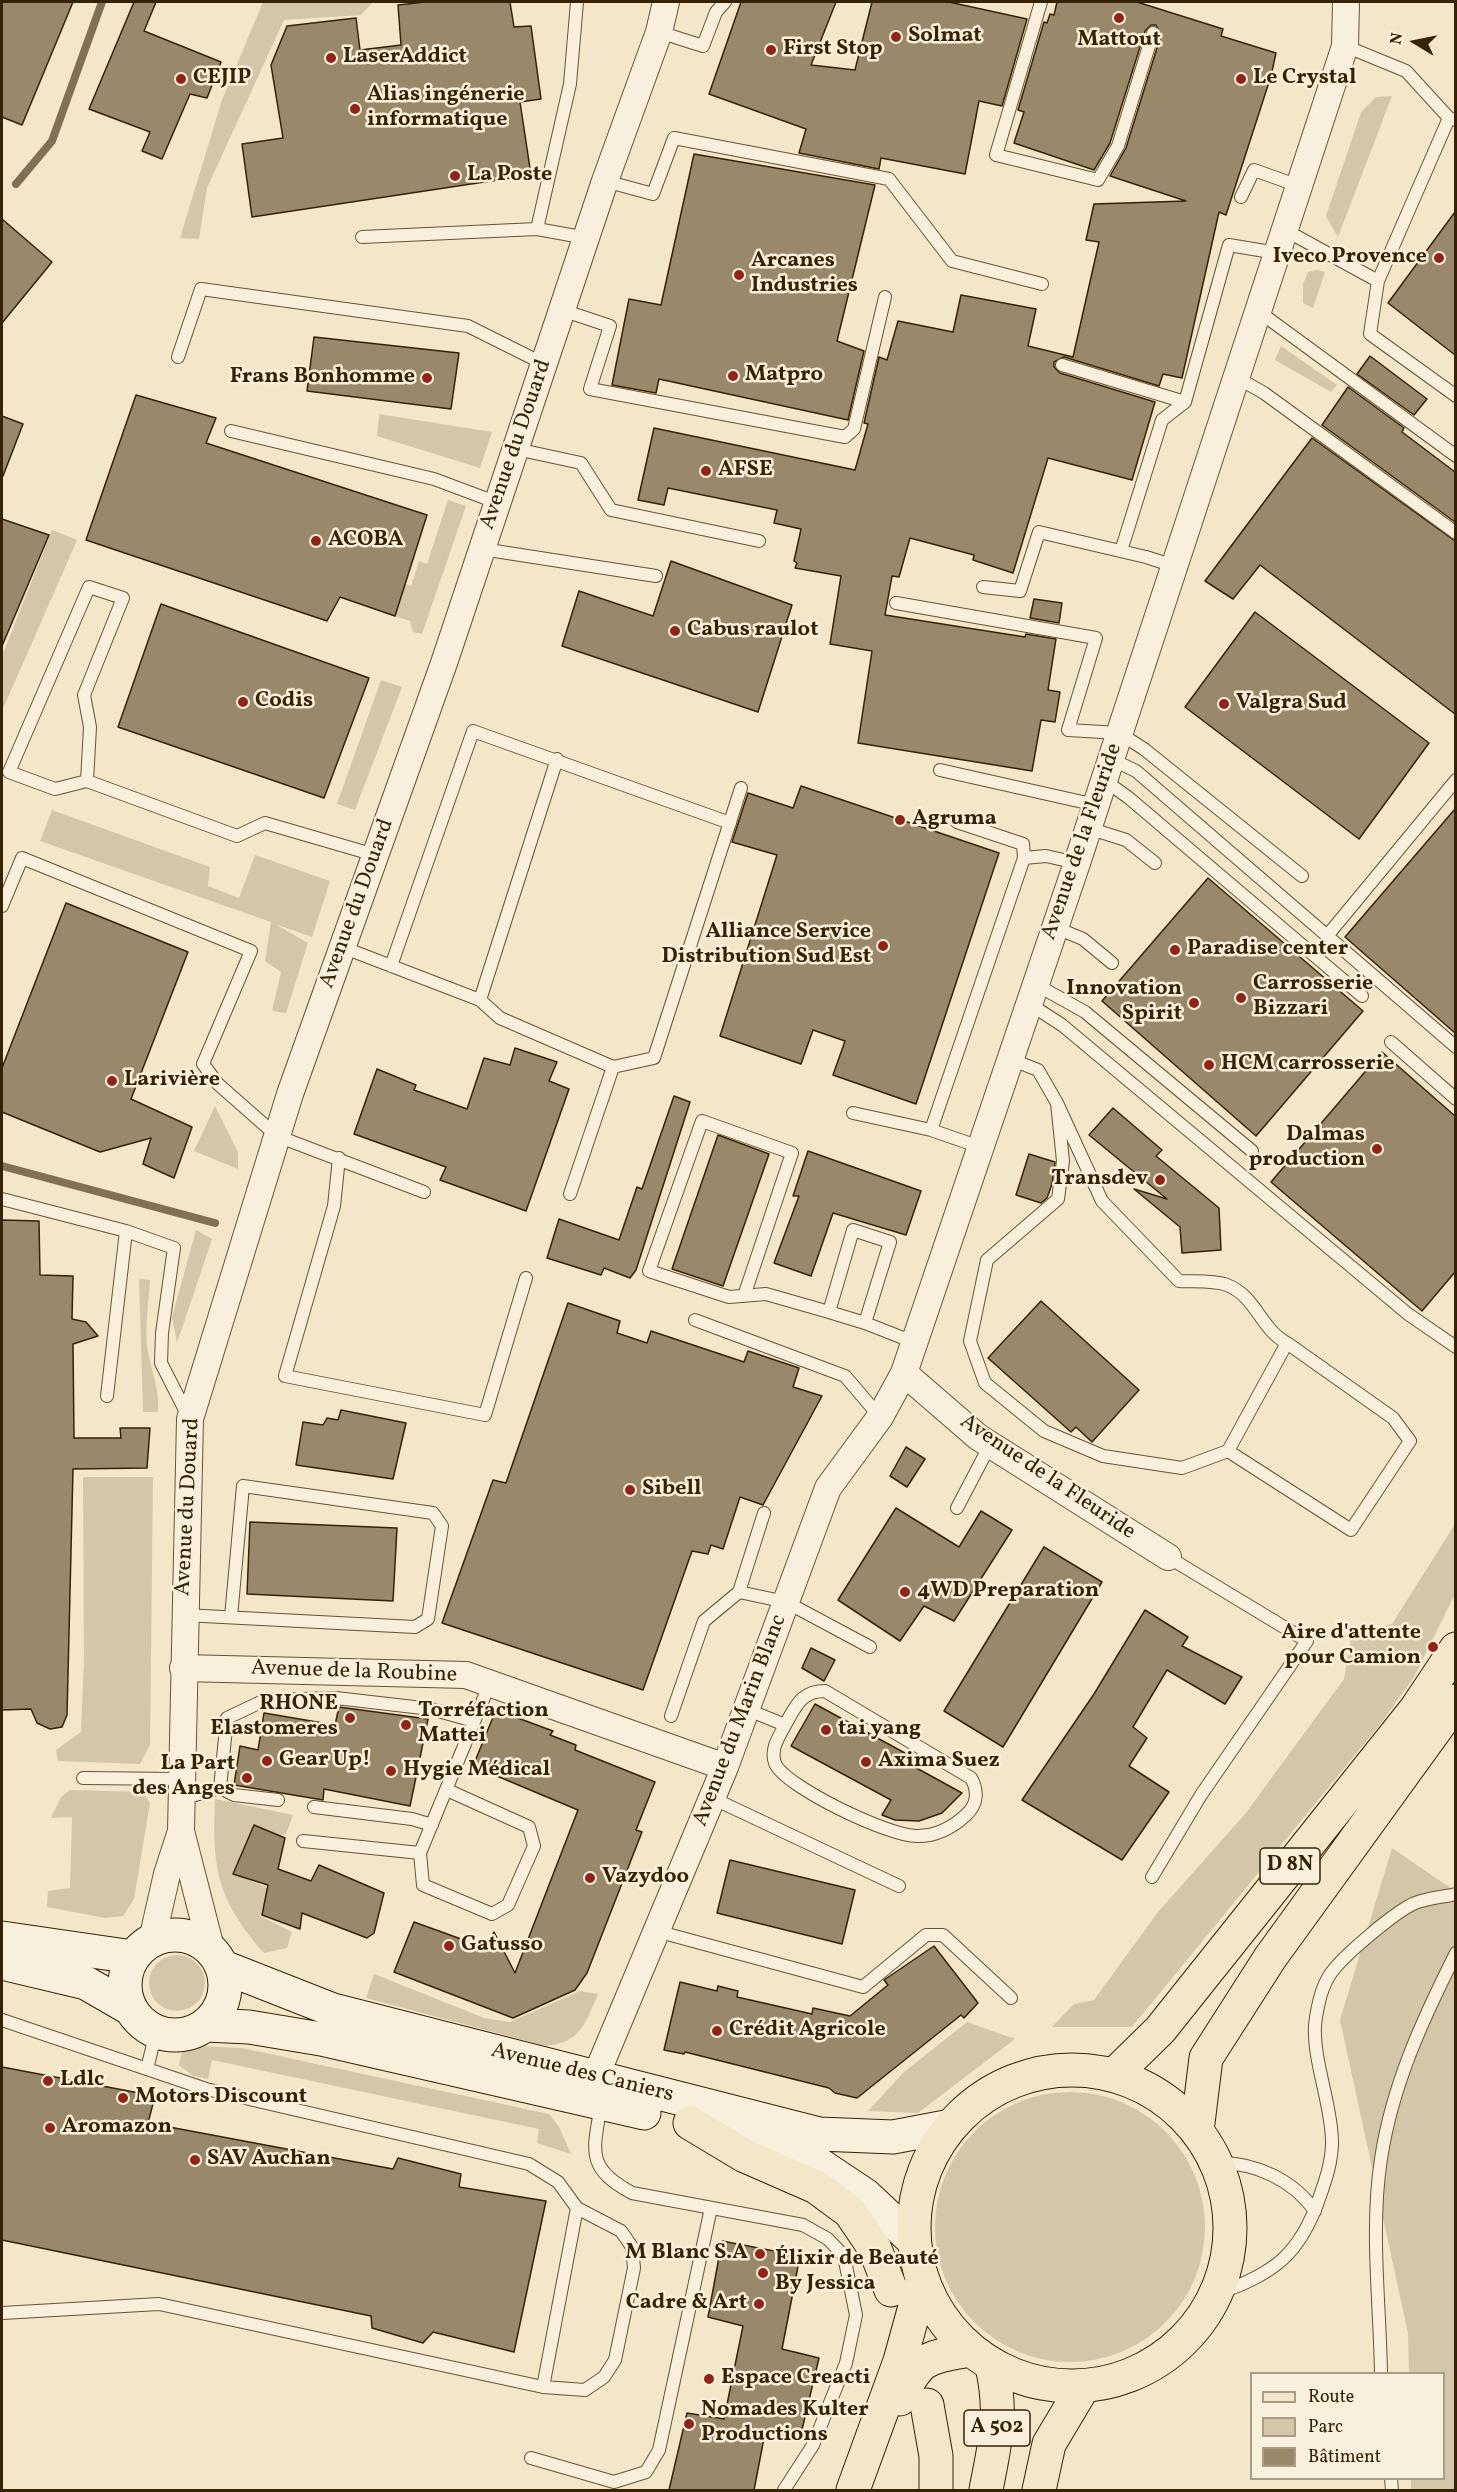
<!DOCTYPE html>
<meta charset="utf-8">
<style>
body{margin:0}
#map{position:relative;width:1457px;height:2492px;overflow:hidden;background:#f4e7c9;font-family:Vollkorn,serif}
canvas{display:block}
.frame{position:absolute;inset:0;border:3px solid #362304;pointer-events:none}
.legend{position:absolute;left:1250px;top:2372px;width:195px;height:108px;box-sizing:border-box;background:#f8efdc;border:2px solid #aa9d86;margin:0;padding:8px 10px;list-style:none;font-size:18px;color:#362304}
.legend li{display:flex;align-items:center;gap:12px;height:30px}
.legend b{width:30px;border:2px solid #aa9d86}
.north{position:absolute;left:1385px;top:12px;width:60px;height:60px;-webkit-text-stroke:4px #f8efdc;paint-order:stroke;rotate:280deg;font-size:16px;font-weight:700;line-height:24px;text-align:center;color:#362304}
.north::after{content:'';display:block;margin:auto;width:21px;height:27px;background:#362304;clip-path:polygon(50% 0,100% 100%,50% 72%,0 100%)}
</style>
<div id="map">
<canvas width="1457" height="2492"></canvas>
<div class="frame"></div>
<ul class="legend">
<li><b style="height:8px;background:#f4e7c9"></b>Route</li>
<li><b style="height:16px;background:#d4c6a8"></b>Parc</li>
<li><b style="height:16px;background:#99896a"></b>Bâtiment</li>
</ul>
<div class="north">N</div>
</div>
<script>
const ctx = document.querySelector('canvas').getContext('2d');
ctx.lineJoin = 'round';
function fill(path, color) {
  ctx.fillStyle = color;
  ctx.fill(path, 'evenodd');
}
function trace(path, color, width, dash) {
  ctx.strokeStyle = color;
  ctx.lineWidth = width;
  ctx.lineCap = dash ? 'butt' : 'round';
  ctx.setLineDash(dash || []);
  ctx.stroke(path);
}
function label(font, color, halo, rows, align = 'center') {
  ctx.font = font + ' Vollkorn,serif';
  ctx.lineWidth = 5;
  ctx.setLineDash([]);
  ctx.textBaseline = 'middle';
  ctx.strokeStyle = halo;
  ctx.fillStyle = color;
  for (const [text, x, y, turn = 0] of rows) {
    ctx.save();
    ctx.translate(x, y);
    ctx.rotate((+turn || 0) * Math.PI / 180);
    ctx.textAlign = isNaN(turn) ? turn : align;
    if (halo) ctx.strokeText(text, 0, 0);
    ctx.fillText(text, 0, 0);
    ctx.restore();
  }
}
fill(new Path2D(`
 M263,2H373L361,15L284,20L207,188L199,239L180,238L222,100Z
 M1392,96L1338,237L1326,216L1361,112L1376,97Z
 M1317,270L1325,272L1313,308L1303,303V284L1308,272Z
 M1281,346L1337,385L1331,392L1275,360Z
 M379,414L492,432L480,468L377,436Z
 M448,500L466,506L422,634L413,632L410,621L395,616L400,582L411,586L419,561L427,564Z
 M52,530L77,540L2,711V656Z
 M381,680L402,687L355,810L337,804Z
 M52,810L210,867L208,886L239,898L255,855L330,881L312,937L275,924L308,943L286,1013L272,1011L281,972L265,961L271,922L40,841Z
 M215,1106L238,1152V1169L194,1151Z
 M196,1230L212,1239L177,1343L172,1317Z
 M139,1279L150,1280C149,1303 144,1330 148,1352C152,1372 160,1392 158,1412H143Z
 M83,1477H153L150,1745L140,1764L58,1761L56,1750L81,1732L84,1658Z
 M1455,1524V1594L1414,1677L1382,1722L1132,2027H1052L1074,2004L1094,2000L1158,1912L1245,1814L1344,1679L1352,1632L1392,1624Z
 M70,1790L143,1792L150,1803L134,1899L123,1916L105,1918L47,1907L48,1891L70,1888L72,1817L51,1818L61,1797Z
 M215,1799L293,1815L286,1834L279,1835L254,1825L234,1873L268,1888L260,1916L292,1932L287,1948L264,1953C217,1899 212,1869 215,1799Z
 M1392,1848L1455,1891V2490H1411V2479L1444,2478V2374L1409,2373L1408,2333L1340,2020Z
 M149 1983a28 28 0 1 1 56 0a28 28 0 1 1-56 0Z
 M374,1974L484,2018L510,2022L580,1991L598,1994C585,2024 581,2042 546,2046L366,1998Z
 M967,2022L1015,2039L918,2113L868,2111L904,2072Z
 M200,2046L242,2048L549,2114L559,2127L571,2154L537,2143L539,2129L212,2060L208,2079L193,2076L179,2065L182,2052Z
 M935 2227a135 135 0 1 1 270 0a135 135 0 1 1-270 0Z`), '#d4c6a8');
trace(new Path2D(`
 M16,184L52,141L102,2
 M2,1166L215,1223`), '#817052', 8);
const building = new Path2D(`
 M2,2H73L22,125L2,117Z
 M134,2H156L144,31L221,62L207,98L190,94L162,159L142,151L150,132L89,109Z
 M425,2H510L514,27L531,26L541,99L520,102L531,175L252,217L242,144L283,138L271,65L287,26L356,18L360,50L401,45L398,5Z
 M741,2H836L811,65L855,70L872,2H949L1027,19L1002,106L979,101L965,174L881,158L879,169L799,153L806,129L709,94Z
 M1057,2H1137L1223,29L1221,36L1276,53L1271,76L1226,215L1219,212L1182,378L1163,374L1159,386L1064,357L1054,362V367L1060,373L1155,402L1132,480L1048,458L1013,573L973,560L974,555L910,538L899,577L892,576L885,615L1025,637L1026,634L1056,639L1048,690L1060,692L1055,722L1041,720L1032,771L858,743L872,651L830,644L841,576L795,568L797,563L794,561L801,529L774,523L777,510L668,488L664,505L638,500L654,428L855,470L868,424L864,423L879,357L887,360L898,321L953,332L961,295L1036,309L1028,346L1073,357L1099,242L1086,240L1094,204L1186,201L1110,176L1126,148L1161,35L1156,25H1151L1145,31L1110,143L1094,170L1014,143L1024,112L1018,110L1044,22L1047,23L1050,14L1054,15Z
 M694,154L875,185L837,341L864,351L848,420L659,379L656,393L612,385L629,299L661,305Z
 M1455,212V355L1388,303Z
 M2,219L52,262L2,323Z
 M314,337L459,353L451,409L307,391Z
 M1370,356L1427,399L1414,415L1357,374Z
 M1348,387L1404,428L1402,432L1455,472V522L1322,425Z
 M136,395L216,418L206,443L427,515L395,616L340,597L327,621L86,540Z
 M2,416L23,424L3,476L2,475Z
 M1312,438L1455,541V714L1260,565L1233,599L1205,581Z
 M2,519L49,535L2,646Z
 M671,561L792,605L758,712L562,646L579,591L653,616Z
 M1034,599L1062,603L1059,623L1030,618Z
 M161,604L369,678L324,798L118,727Z
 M1255,612L1429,743L1359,839L1185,707Z
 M801,786L999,853L916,1104L833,1075L845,1041L813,1030L801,1064L720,1036L777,855L732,842L748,793L793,808Z
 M1455,809V1033L1345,937Z
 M1208,878L1363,1011L1256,1136L1102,1001Z
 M66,903L188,952L131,1099L192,1127L174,1178L143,1164L151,1138L100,1152L2,1112V1068Z
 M515,1048L557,1062L549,1081L569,1089L526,1211L440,1180L446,1167L354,1134L377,1069L416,1085L414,1090L467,1109L484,1058L510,1065Z
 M1382,1052L1455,1116V1272L1422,1311L1271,1182Z
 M674,1096L690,1102L636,1270L630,1278L604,1268L601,1275L547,1258L559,1219L619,1240L637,1187L642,1189Z
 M1113,1108L1162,1150L1156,1156L1219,1208L1221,1250L1182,1253L1180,1227L1134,1189L1167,1199L1089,1135Z
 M718,1135L769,1154L723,1286L672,1269Z
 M808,1151L921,1191L906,1235L833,1213L811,1276L774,1263L799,1196H793Z
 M1029,1154L1055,1162L1052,1184L1047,1198L1041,1203L1016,1195Z
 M2,1220L39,1221L40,1275L73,1276L72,1319L86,1322L98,1336L73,1344L74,1438H121L120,1428H150L147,1468L73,1469L67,1715L62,1727L50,1729L37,1723L31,1709L2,1710Z
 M1041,1301L1139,1390L1092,1442L1076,1427L1071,1432L988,1358Z
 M568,1303L620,1321L617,1333L647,1343L651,1331L744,1362L748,1351L799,1368L793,1387L822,1396L763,1505L740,1497L723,1549L711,1545L708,1554L692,1551L643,1690L442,1623L493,1480L506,1483Z
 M341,1410L406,1423L393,1479L296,1465L303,1422L323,1425L327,1418L338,1420Z
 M906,1447L925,1459L907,1487L890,1476Z
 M896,1508L959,1547L981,1511L1012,1530L954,1621L924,1606L900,1641L838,1600Z
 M250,1522L397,1528L393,1601L247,1594Z
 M1044,1547L1102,1582L1003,1747L944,1711Z
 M1145,1610L1188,1637L1182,1646L1242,1677L1225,1704L1167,1670L1133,1727L1147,1738L1129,1766L1169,1792L1122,1860L1022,1800L1094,1694Z
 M811,1648L835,1660L824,1681L802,1668Z
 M815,1704L914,1758L911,1765L962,1793L942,1813L919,1821L895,1820L882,1815L891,1800L791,1746Z
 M339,1707L428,1719L410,1806L324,1789L323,1800L234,1785L240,1746L258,1750L264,1713L335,1725Z
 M496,1710L553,1731L550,1735L576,1745L575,1750L655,1782L636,1830L642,1832L587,1973L575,1990L513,2018L394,1972L414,1922L486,1948L494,1932L515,1973L578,1810L473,1766Z
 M254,1825L285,1838L278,1869L311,1881L319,1865L384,1893L374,1933L367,1938L302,1913L300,1929L262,1915L268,1885L233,1874Z
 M730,1860L855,1890L842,1944L717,1913Z
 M934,1946L978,2003L964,2018L961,2015L857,2098L835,2093L829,2088L685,2052L684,2054L664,2050L680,1982L717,1991L718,1986L738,1991L737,1997L812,2014L813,2008L850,2016L888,1985L884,1980Z
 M2,2067L155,2096L148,2123L393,2169L398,2158L461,2174L459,2187L546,2201L514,2352L433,2332L423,2343L372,2328L371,2316L2,2240Z
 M722,2241L800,2256L782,2349L819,2358L800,2438L765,2433L754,2490H669L687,2413L724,2419L743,2326L708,2317Z`);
fill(building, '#99896a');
trace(building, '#362304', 1.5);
const lane = new Path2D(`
 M1041,2L996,155L1098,180L1118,146L1153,33
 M659,32L703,46L716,12L725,2
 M1345,46L1406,71L1449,118
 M1456,120L1449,118L1378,281L1370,334L1456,396
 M605,181L653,194L674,138L889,179L952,261L1042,284
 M1241,197L1254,170L1299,186
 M537,229L570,84L577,2
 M1285,230L1378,281
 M362,237L537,229L587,238
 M562,310L610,326L590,389L845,437L854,429L885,297
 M1258,311L1456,456
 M178,357L201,289L468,326L544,364
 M1062,365L1185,402
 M1236,377L1264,393L1456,533
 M231,431L434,479L498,503
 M516,449L581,463L611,510L759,541
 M482,549L656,576
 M1121,551L1162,420L1185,402L1229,245L1277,253
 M983,587L1020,591L1039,532L1146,557L1174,566
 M896,603L1096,638L1068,730L1119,733L1144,749L1302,876
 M1111,759L1136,771L1456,1047
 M940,770L1096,805
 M1104,780L1129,798L1362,996
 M87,781L55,789L9,772L89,587L123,598L84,695L90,727L87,781L237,836L265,823L375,855
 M957,822L1023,844L1024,858
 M1088,828L1126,840L1155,863
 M2,906L22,858L251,951L203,1064L218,1084L277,1136L424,1192
 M1054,927L1083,939L1112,963
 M1327,936L1456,780
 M342,947L480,1000L500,1018L613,1067L570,1194
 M391,966L473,731L730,823
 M1035,984L1085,1012L1252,1151
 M480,1000L557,759
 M1028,1003L1062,1025L1408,1314L1456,1347
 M1391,1042L1456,1099
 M1010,1059L1038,1070L1057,1103L1102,1201L1179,1281C1194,1282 1213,1280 1227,1285C1256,1296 1261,1330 1287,1343L1228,1451L1182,1468L1103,1456L1044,1431L985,1383L970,1341L987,1260L1058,1199L1063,1161L1057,1103
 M613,1067L654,1058L741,788
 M853,1113L931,1130
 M980,1147L931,1130L1024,858L1046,856L1077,863
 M339,1158L334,1206L285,1376L485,1415L526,1278
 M2,1199L126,1231L174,1248L162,1333L161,1363L188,1416
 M744,1296L792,1153L702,1121L649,1271L729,1297L766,1294L829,1312L853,1230L890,1242L865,1323L916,1343
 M829,1312L865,1323
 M695,1320L845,1376L880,1417
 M107,1396L126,1231
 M1228,1451L1351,1530L1410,1441L1393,1418L1287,1343
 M957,1508L990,1445
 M739,1592L764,1513
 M184,1615L415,1627L428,1619L442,1526L433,1513L243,1486L231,1617
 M746,1709L785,1725C779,1737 770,1749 775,1763C783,1786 892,1838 918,1836C937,1836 953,1827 966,1815C978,1804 978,1790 971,1778L825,1691C801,1691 796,1706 785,1725
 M671,1716L704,1621L739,1592L786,1602L870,1647
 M83,1778L181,1779
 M220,1788L234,1795L278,1800
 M447,1790L529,1827L534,1846L508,1905L492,1914L423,1885L420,1853L490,1683
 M712,1798L899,1886
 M181,1799L220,1788L227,1718L265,1700L336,1698L431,1709L474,1721
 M314,1807L412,1819L432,1825
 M303,1841L420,1853
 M1152,1877L1201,1795L1307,1641L1168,1557
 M656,1931L863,1987L926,1935H943L1011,1998
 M2,2020L147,2069
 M156,2032L147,2069L206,2089L529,2164L558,2182L577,2208L621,2231L632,2247L634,2268L615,2360L604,2377L585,2390L543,2387L577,2208
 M601,2105C593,2152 586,2168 632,2193L803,2225L828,2239L844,2256L856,2315L846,2363L813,2445L784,2490
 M1217,2163C1255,2162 1293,2180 1315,2211
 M1216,2294C1274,2274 1300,2255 1320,2196C1326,2179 1332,2161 1332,2142C1332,2105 1313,2062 1315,2025C1317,2008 1321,1987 1331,1973C1344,1955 1396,1911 1415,1903C1428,1898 1443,1897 1456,1894
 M2,2313L159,2304L543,2387
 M1381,2374C1380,2303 1370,2229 1381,2159C1392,2085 1423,2019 1456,1953
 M531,2458L614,2482L646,2472L659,2450L711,2208
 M1391,2478L1392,2490`);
const street = new Path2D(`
 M1168,1557L978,1437L904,1373L1077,863L1345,46L1346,2
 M183,1668L466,1675L725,1767
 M152,1940L167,1874L181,1831
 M212,1952L181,1831L190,1419L290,1094L444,663L605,181L659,32L666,2
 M595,2078L725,1767L828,1488L880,1417L904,1373`);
const secondary = new Path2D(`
 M125 1985a50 50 0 1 1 100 0a50 50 0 1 1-100 0Z
 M2,1938L133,1957
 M2,1963L86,1983L131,2009
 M221,1966L333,2010L819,2134L893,2137L951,2126
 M206,2025L249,2027L321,2039L644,2113
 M712,2130L811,2159L865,2195L914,2241`);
const primary = new Path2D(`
 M914 2228a158 158 0 1 1 316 0a158 158 0 1 1-316 0Z
 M1114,2075L1160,2030L1416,1709L1456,1649
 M1197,2131L1206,2058L1270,1958L1456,1701
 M900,2399C919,2357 926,2358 970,2350
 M853,2490L900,2361L922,2281`);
const highway = new Path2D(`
 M690,2123L745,2156L816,2187L850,2212L875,2249L891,2290
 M927,2405L936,2456V2490
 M986,2490C995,2442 1003,2415 992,2366
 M1039,2490L1049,2444L1083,2387`);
trace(lane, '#665435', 14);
trace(street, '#665435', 28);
trace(secondary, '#362304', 35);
trace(primary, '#362304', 35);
trace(highway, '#362304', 35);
trace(lane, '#f8efdc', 12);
trace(street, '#f8efdc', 26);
trace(secondary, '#f8efdc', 33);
trace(primary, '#f4e7c9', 33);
trace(highway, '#f4e7c9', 33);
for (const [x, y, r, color] of [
 [1119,18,6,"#8f2418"],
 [896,37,6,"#8f2418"],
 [771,50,6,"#8f2418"],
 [331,58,6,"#8f2418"],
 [181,79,6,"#8f2418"],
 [1241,79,6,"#8f2418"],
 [355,109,6,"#8f2418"],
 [455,176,6,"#8f2418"],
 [1439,258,6,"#8f2418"],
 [739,275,6,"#8f2418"],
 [733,376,6,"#8f2418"],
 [427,378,6,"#8f2418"],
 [706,471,6,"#8f2418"],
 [316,541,6,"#8f2418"],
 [675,631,6,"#8f2418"],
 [243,702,6,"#8f2418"],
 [1224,704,6,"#8f2418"],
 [900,820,6,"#8f2418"],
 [883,946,6,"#8f2418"],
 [1175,950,6,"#8f2418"],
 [1241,998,6,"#8f2418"],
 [1194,1003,6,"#8f2418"],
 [1209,1065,6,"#8f2418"],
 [112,1081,6,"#8f2418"],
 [1377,1149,6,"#8f2418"],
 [1160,1180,6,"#8f2418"],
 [630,1490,6,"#8f2418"],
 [905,1592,6,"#8f2418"],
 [1433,1647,6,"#8f2418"],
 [350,1718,6,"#8f2418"],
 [406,1725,6,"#8f2418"],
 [826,1730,6,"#8f2418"],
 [267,1761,6,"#8f2418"],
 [866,1762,6,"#8f2418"],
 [391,1771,6,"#8f2418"],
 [247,1778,6,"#8f2418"],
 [590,1878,6,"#8f2418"],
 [449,1946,6,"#8f2418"],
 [717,2031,6,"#8f2418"],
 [48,2081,6,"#8f2418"],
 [123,2098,6,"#8f2418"],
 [50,2128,6,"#8f2418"],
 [195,2160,6,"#8f2418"],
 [760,2254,6,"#8f2418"],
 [763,2273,6,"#8f2418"],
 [759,2304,6,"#8f2418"],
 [709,2379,6,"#8f2418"],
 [689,2424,6,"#8f2418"]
]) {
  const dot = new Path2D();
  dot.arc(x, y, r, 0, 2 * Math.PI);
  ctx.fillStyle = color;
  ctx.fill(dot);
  trace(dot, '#f8efdc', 2);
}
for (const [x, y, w] of [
 [1290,1866,60],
 [997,2428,66]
]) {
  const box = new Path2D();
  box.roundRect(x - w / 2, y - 18, w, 36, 4.5);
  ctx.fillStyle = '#f8efdc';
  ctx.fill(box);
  trace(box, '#362304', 1.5);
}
label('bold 21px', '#362304', null, [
 ["D 8N",1290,1866],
 ["A 502",997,2428]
]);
label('bold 22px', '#362304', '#f8efdc', [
 ["Solmat",908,37],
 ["Mattout",1119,41,"center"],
 ["First Stop",783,50],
 ["LaserAddict",343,58],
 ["CEJIP",193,79],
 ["Le Crystal",1253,79],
 ["Alias ingénerie",367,96],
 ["informatique",367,121],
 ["La Poste",467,176],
 ["Iveco Provence",1427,258,"right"],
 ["Arcanes",751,262],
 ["Industries",751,287],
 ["Matpro",745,376],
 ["Frans Bonhomme",415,378,"right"],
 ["AFSE",718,471],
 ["ACOBA",328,541],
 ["Cabus raulot",687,631],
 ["Codis",255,702],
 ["Valgra Sud",1236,704],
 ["Agruma",912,820],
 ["Alliance Service",871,933,"right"],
 ["Distribution Sud Est",871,958,"right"],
 ["Paradise center",1187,950],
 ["Carrosserie",1253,985],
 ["Bizzari",1253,1010],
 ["Innovation",1182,990,"right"],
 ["Spirit",1182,1015,"right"],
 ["HCM carrosserie",1221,1065],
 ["Larivière",124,1081],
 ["Dalmas",1365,1136,"right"],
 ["production",1365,1161,"right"],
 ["Transdev",1148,1180,"right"],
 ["Sibell",642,1490],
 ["4WD Preparation",917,1592],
 ["Aire d'attente",1421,1634,"right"],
 ["pour Camion",1421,1659,"right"],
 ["RHONE",338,1705,"right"],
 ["Elastomeres",338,1730,"right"],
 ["Torréfaction",418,1712],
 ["Mattei",418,1737],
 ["tai yang",838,1730],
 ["Gear Up!",279,1761],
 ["Axima Suez",878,1762],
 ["La Part",235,1765,"right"],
 ["des Anges",235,1790,"right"],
 ["Hygie Médical",403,1771],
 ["Vazydoo",602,1878],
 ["Gatusso",461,1946],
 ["Crédit Agricole",729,2031],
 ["Ldlc",60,2081],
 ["Motors Discount",135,2098],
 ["Aromazon",62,2128],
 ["SAV Auchan",207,2160],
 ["M Blanc S.A",748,2254,"right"],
 ["Élixir de Beauté",775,2260],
 ["By Jessica",775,2285],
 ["Cadre & Art",747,2304,"right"],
 ["Espace Creacti",721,2379],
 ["Nomades Kulter",701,2411],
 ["Productions",701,2436]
], 'left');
label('22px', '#362304', '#f8efdc', [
 ["Avenue du Douard",517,445,-71],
 ["Avenue de la Fleuride",1083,842,-71],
 ["Avenue du Douard",358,904,-70],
 ["Avenue de la Fleuride",1047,1478,34],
 ["Avenue du Douard",189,1507,-87],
 ["Avenue de la Roubine",354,1673,2],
 ["Avenue du Marin Blanc",741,1721,-69],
 ["Avenue des Caniers",582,2074,14]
]);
</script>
